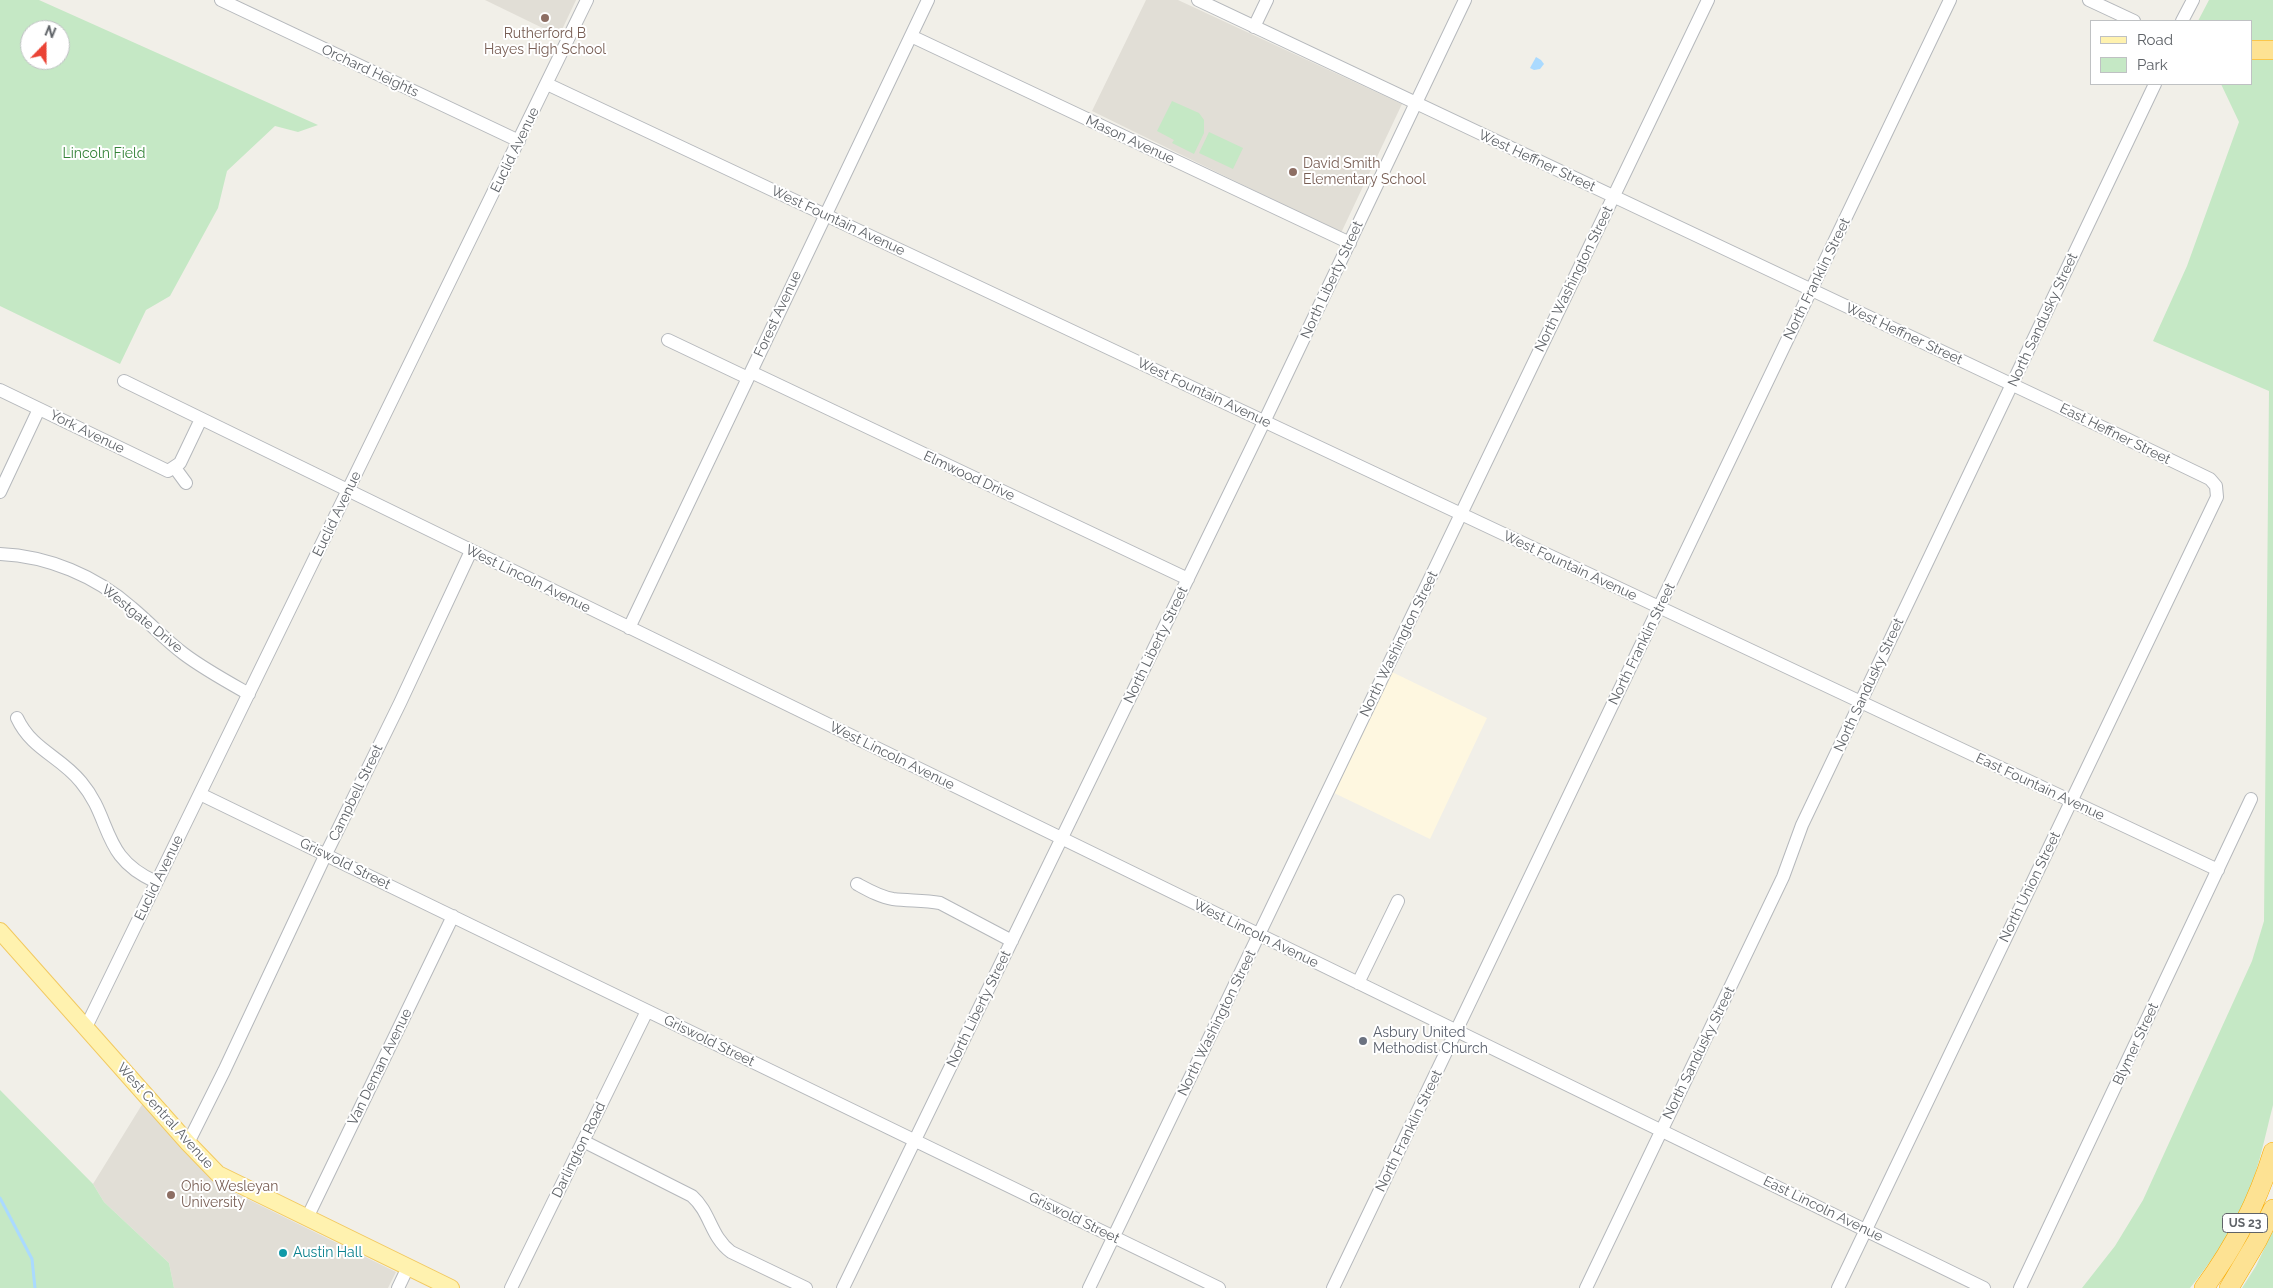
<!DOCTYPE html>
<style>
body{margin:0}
#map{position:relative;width:2273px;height:1288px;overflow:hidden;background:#f1efe8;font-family:Raleway,sans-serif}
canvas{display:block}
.legend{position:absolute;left:2090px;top:20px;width:162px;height:65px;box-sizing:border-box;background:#fff;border:1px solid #bfc1c3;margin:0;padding:6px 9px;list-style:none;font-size:15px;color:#5f6368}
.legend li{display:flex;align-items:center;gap:10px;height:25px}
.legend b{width:25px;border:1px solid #bfc1c3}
.north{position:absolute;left:20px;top:20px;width:50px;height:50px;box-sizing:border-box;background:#fff;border:1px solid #bfc1c3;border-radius:50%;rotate:22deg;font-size:14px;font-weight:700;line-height:20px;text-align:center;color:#5f6368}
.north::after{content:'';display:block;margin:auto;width:18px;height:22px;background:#ea4335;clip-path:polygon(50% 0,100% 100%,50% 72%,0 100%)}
</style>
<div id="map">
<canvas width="2273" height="1288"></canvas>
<ul class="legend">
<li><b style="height:6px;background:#fff2af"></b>Road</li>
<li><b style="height:14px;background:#c5e8c5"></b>Park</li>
</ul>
<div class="north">N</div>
</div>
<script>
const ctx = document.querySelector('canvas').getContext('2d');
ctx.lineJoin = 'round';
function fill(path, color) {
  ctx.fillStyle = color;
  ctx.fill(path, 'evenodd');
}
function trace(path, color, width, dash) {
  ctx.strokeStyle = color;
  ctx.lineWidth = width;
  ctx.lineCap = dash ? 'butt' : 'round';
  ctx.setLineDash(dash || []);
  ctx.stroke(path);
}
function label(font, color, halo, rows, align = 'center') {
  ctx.font = font + ' Raleway,sans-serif';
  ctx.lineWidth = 4;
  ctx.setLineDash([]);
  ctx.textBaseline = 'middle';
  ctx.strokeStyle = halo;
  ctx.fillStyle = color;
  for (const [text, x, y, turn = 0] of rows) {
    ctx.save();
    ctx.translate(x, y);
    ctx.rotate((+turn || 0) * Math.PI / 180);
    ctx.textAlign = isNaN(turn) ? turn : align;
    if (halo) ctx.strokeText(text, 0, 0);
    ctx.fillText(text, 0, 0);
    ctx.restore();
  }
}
fill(new Path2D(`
 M1392,672L1487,718L1430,839L1334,793Z`), '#fef7e0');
fill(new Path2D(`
 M485,0H576L559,36Z
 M1146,0H1178L1402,104L1341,233L1092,111Z
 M143,1103L198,1164L227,1189L396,1272L388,1288H174L169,1263L104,1202L93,1184Z`), '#e1ded6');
fill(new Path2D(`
 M0,0H39L318,125L298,132L275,126L227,171L218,208L170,296L146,310L120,364L0,306ZM30,30H60V60H30Z
 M2209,0H2273V42L2252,41V21H2198Z
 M2273,58V1105C2264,1140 2257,1179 2240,1211C2227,1238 2209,1265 2190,1288H2082L2115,1246L2143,1200L2252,961L2264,921L2269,391L2153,341L2187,266L2239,122L2221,84H2252V59Z
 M1172,101L1199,113L1204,120V133L1194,154L1172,143L1174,140L1157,131Z
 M1209,132L1243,148L1233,169L1199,153Z
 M0,1090L93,1184L104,1202L169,1263L174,1288H0Z
 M2273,1230V1288H2242L2256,1266Z`), '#c5e8c5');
fill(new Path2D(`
 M1536,57L1541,60L1544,64L1540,69L1534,70L1530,68Z`), '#aadaff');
trace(new Path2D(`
 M0,1198L32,1259L35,1288`), '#aadaff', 3);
const minor = new Path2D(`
 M221,0L519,141
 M1198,0L2104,428L2210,479L2216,486L2217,497L1838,1288
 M2089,0L2134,21
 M2182,21L2193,0
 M1254,27L1267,0
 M911,36L1350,243
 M547,84L2218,870
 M668,340L748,378
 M751,372L1188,579
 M124,381L1984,1288
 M0,390L168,471L180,463L201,419
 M175,468L186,483
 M0,492L39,409
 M0,554C48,556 96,576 132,608C150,623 165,640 184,654C204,669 226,681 249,694
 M629,628L928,0
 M17,718C32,750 60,756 81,782C113,820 100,857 156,882
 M200,794L1219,1288
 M857,884C868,890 880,897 893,899C909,901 924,900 940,903L1012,941
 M1358,983L1398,901
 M86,1027L587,0
 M583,1141L692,1196C711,1213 710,1236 731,1252L806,1288
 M188,1143L224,1071L325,856L400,703L471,551
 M307,1218L453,916
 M398,1288L408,1267
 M511,1288L647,1011
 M843,1288L1264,422L1465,0
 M1089,1288L1708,0
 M1333,1288L1950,0
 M1586,1288L1783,877L1802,825L2155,84
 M2020,1288L2251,799`);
const major = new Path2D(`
 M0,931L188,1143L218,1174L451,1288`);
const highway = new Path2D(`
 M2252,50H2273
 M2204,1288C2235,1246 2258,1201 2273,1152
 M2229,1288L2257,1241L2273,1209`);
trace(minor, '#b5b8bc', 14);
trace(major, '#f2c960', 18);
trace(highway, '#f9ab00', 20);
trace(minor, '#fff', 12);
trace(major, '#fff2af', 16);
trace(highway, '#fde293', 19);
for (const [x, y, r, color] of [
 [545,18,5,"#8d6e63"],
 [1293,172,5,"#8d6e63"],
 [1363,1041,5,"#6b7280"],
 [171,1195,5,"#8d6e63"],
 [283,1253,5,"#0f9aa8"]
]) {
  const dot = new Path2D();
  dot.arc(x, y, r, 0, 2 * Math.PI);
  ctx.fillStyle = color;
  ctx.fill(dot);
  trace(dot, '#fff', 2);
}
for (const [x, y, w] of [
 [2245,1223,45]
]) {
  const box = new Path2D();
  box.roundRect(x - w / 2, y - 9.5, w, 19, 4);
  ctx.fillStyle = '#fff';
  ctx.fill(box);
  trace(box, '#5f6368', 1);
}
label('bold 12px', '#5f6368', null, [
 ["US 23",2245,1223]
]);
label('14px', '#785e54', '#fff', [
 ["Rutherford B",545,34,"center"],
 ["Hayes High School",545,50,"center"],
 ["David Smith",1303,164],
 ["Elementary School",1303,180],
 ["Ohio Wesleyan",181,1187],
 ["University",181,1203]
], 'left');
label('14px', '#5f6368', '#fff', [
 ["Orchard Heights",370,71,25],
 ["Mason Avenue",1130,140,25],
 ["Euclid Avenue",515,150,-64],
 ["West Heffner Street",1537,161,25],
 ["West Fountain Avenue",838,221,25],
 ["North Washington Street",1574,279,-64],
 ["North Franklin Street",1817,279,-64],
 ["North Liberty Street",1332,280,-65],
 ["Forest Avenue",778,314,-65],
 ["North Sandusky Street",2043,320,-65],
 ["West Heffner Street",1904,334,25],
 ["West Fountain Avenue",1204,393,25],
 ["York Avenue",87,432,26],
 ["East Heffner Street",2115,434,26],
 ["Elmwood Drive",969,476,25],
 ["Euclid Avenue",337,514,-64],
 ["West Fountain Avenue",1570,566,25],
 ["West Lincoln Avenue",528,579,26],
 ["Westgate Drive",142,619,39],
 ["North Washington Street",1399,644,-64],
 ["North Franklin Street",1642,644,-64],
 ["North Liberty Street",1156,645,-64],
 ["North Sandusky Street",1869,685,-65],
 ["West Lincoln Avenue",892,756,26],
 ["East Fountain Avenue",2040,787,25],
 ["Campbell Street",356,793,-64],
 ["Griswold Street",345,864,26],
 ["Euclid Avenue",159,878,-64],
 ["North Union Street",2030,887,-64],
 ["West Lincoln Avenue",1256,934,26],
 ["North Liberty Street",979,1009,-64],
 ["North Washington Street",1217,1023,-64],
 ["Griswold Street",709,1041,26],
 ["Blymer Street",2136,1044,-65],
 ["North Sandusky Street",1699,1053,-64],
 ["Van Deman Avenue",380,1067,-64],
 ["West Central Avenue",165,1116,48],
 ["North Franklin Street",1409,1131,-64],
 ["Darlington Road",579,1150,-64],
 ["East Lincoln Avenue",1823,1209,26],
 ["Griswold Street",1074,1218,26]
]);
label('14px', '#348238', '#fff', [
 ["Lincoln Field",104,154]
]);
label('14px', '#5b616d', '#fff', [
 ["Asbury United",1373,1033],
 ["Methodist Church",1373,1049]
], 'left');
label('14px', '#0d838f', '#fff', [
 ["Austin Hall",293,1253]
], 'left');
</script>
